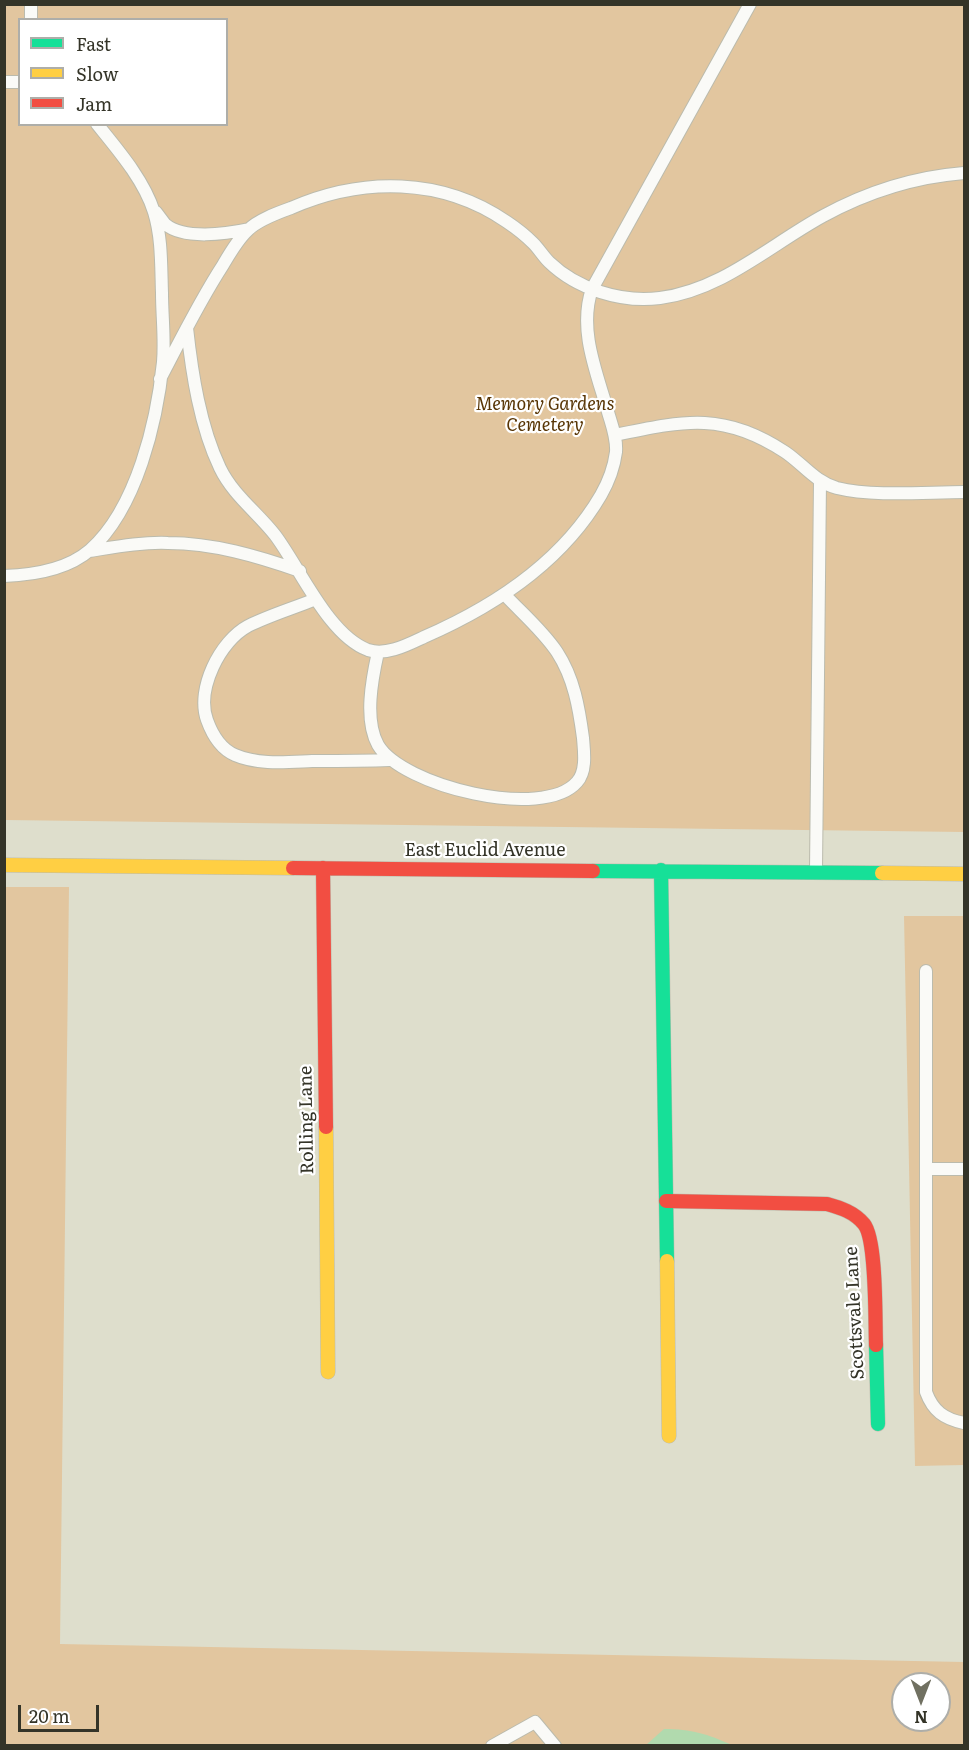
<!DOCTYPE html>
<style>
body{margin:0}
#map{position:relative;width:969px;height:1750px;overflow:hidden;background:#dedecc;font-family:Literata,serif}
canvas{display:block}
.frame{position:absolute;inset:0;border:6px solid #343428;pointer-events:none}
.legend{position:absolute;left:18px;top:18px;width:210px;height:108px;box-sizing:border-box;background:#fff;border:2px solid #aeaea9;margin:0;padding:8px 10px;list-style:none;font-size:18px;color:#343428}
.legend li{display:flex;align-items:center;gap:12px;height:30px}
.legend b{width:30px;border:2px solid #aeaea9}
.north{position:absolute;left:891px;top:1672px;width:60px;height:60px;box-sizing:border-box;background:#fff;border:2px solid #aeaea9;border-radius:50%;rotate:180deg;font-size:16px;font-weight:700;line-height:24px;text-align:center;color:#343428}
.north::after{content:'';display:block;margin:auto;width:21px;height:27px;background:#707061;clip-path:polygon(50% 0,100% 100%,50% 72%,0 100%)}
.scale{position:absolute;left:18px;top:1705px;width:81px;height:27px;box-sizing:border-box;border:3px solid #343428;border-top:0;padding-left:8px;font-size:18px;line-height:21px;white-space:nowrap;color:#343428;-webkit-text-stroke:4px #fff;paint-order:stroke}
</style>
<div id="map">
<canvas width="969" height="1750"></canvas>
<div class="frame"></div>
<ul class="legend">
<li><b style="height:8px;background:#16e098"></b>Fast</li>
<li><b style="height:8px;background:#ffcf43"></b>Slow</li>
<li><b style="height:8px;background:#f24e42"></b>Jam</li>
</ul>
<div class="north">N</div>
<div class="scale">20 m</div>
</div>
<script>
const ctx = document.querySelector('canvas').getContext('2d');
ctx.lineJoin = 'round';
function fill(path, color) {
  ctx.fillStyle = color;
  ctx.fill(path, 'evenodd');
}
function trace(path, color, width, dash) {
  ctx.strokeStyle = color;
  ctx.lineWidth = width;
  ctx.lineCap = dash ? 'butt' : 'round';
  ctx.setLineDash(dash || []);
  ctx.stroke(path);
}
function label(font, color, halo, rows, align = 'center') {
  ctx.font = font + ' Literata,serif';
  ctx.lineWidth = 4.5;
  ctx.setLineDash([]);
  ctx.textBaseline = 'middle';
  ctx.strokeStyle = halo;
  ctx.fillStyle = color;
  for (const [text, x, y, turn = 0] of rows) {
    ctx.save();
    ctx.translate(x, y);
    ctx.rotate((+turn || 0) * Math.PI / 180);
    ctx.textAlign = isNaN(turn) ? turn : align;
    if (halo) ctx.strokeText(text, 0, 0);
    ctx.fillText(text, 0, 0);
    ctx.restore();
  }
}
fill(new Path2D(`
 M5,5H964V832L5,820ZM20,20H226V124H20Z
 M4,887H69L60,1644L964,1662V1745H5ZM903,1684H939V1720H903Z
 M904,916H964V1465L915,1466Z`), '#e2c69f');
fill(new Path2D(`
 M664,1729C692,1729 707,1734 732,1745H646Z`), '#b1daae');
const lane = new Path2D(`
 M31,20V4
 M4,82H20
 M156,212C159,216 162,220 165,224C184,240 226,234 249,229
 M187,328C192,374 200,426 220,468C233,495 257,512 275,535C300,568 328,635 368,650C386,656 407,645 424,637C493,607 562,562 601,495C609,481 614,467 616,452C617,438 612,426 608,412C597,373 578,330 592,289L750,4
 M160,379C180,341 199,302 223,265C230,253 238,239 248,230C258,220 277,213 291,208C362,177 442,177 507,222C516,228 526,236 533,243C539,249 543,256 549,262C577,289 621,303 660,298C722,290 770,245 823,216C867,192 914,177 964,173
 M615,435C683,421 723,411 785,452C803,464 815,482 837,488C874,497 926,492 964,492
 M89,551C115,547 142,542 168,543C213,543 257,556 300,571
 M4,576C33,575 68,569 90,550C137,508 157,421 163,362C165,339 162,316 162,293C161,266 162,238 154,212C144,180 118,150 97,124
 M316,599C294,608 270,615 248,626C220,641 196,689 207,720C212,734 221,749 235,755C258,765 287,762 312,761C338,761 364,761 389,760
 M378,652C372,679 364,720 378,745C402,786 543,821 577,782C587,771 584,751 583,738C579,708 574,678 557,652C543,631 522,613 505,595
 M816,870L820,481
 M926,971V1392C933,1411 944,1419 964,1423
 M926,1169H964
 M492,1746L535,1722L555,1746`);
const fast = new Path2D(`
 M661,870L667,1261
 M593,871L882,873
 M876,1345L878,1424`);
const slow = new Path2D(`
 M4,865L293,868
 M882,873L964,874
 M326,1127L328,1372
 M667,1261L669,1436`);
const jam = new Path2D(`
 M293,868L593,871
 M323,868L326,1127
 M666,1201L827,1204C841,1208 854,1212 864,1224C877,1240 875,1321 876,1345`);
trace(lane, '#bbbbad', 14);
trace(fast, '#bbbbad', 15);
trace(slow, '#bbbbad', 15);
trace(jam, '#bbbbad', 15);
trace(lane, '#fafaf7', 12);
trace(fast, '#16e098', 14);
trace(slow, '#ffcf43', 14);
trace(jam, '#f24e42', 14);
label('italic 18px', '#583505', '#fff', [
 ["Memory Gardens",545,405],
 ["Cemetery",545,426]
]);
label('18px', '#343428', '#fff', [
 ["East Euclid Avenue",485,851],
 ["Rolling Lane",307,1120,-91],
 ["Scottsvale Lane",855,1313,-93]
]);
</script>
